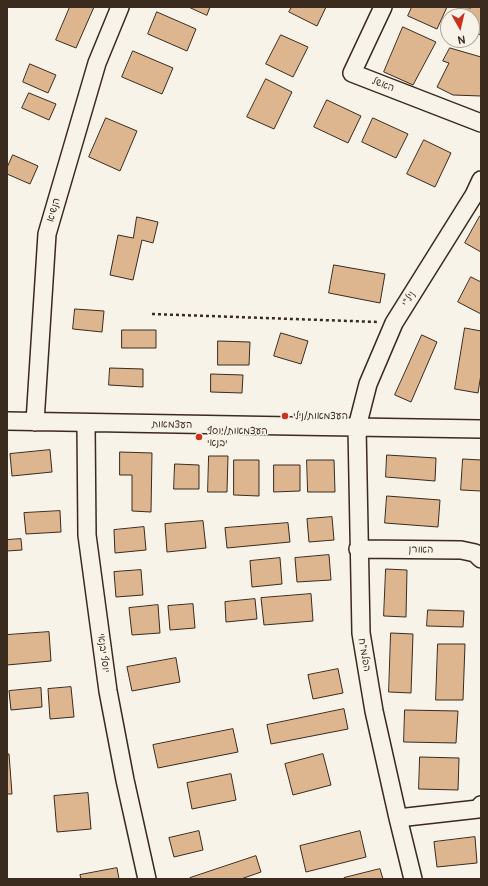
<!DOCTYPE html>
<meta charset="utf-8">
<style>
body{margin:0}
#map{position:relative;width:488px;height:886px;overflow:hidden;background:#f7f3e8;font-family:Pangolin,sans-serif}
canvas{display:block}
.frame{position:absolute;inset:0;border:8px solid #3b2a1e;pointer-events:none}
.north{position:absolute;left:440px;top:8px;width:40px;height:40px;box-sizing:border-box;background:#f7f3e8;border:1px solid #aca397;border-radius:50%;rotate:172deg;font-size:11px;font-weight:700;line-height:16px;text-align:center;color:#3b2a1e}
.north::after{content:'';display:block;margin:auto;width:14px;height:18px;background:#c8321e;clip-path:polygon(50% 0,100% 100%,50% 72%,0 100%)}
</style>
<div id="map">
<canvas width="488" height="886"></canvas>
<div class="frame"></div>
<div class="north">N</div>
</div>
<script>
const ctx = document.querySelector('canvas').getContext('2d');
ctx.lineJoin = 'round';
function fill(path, color) {
  ctx.fillStyle = color;
  ctx.fill(path, 'evenodd');
}
function trace(path, color, width, dash) {
  ctx.strokeStyle = color;
  ctx.lineWidth = width;
  ctx.lineCap = dash ? 'butt' : 'round';
  ctx.setLineDash(dash || []);
  ctx.stroke(path);
}
function label(font, color, halo, rows, align = 'center') {
  ctx.font = font + ' Pangolin,"Playpen Sans Hebrew",sans-serif';
  ctx.lineWidth = 3;
  ctx.setLineDash([]);
  ctx.textBaseline = 'middle';
  ctx.strokeStyle = halo;
  ctx.fillStyle = color;
  for (const [text, x, y, turn = 0] of rows) {
    ctx.save();
    ctx.translate(x, y);
    ctx.rotate((+turn || 0) * Math.PI / 180);
    ctx.textAlign = isNaN(turn) ? turn : align;
    if (halo) ctx.strokeText(text, 0, 0);
    ctx.fillText(text, 0, 0);
    ctx.restore();
  }
}
const building = new Path2D(`
 M70,7H94L76,48L56,40Z
 M189,7H210L207,15Z
 M292,7H326L317,26L289,12Z
 M412,7H447L437,29L408,16Z
 M462,7L471,8L472,7H481V35L472,33V16H458Z
 M157,12L196,29L187,51L148,34Z
 M403,27L436,42L413,85L384,72Z
 M281,35L308,47L293,77L266,64Z
 M450,48L481,57V96L453,95L437,87L449,63L443,61Z
 M133,51L173,68L162,94L122,77Z
 M30,64L56,75L48,93L23,82Z
 M266,79L292,92L274,129L247,117Z
 M29,93L56,104L49,120L22,108Z
 M327,100L361,116L348,143L314,127Z
 M106,118L137,131L120,171L89,157Z
 M373,118L408,134L396,158L362,142Z
 M424,140L451,153L435,187L407,174Z
 M13,155L38,166L30,184L7,174V168Z
 M480,216H481V252L465,243Z
 M137,217L158,222L153,243L142,240L133,280L110,275L118,235L133,238Z
 M334,265L385,274L380,303L329,293Z
 M471,277L481,282V314L458,302Z
 M75,309L104,311L102,332L73,329Z
 M465,328L481,331V374L478,393L455,389Z
 M122,330H156V348H122Z
 M281,333L308,341L301,364L274,356Z
 M422,335L437,342L411,402L395,395Z
 M218,341L250,342L249,365H218Z
 M110,368L143,369V387L109,385Z
 M211,374L243,375L242,393L211,392Z
 M50,450L52,472L12,476L10,454Z
 M120,452L152,453L151,512L132,511V475H120Z
 M387,455L436,458L435,481L386,477Z
 M209,456H228L227,492H208Z
 M463,459L481,460V491L461,490Z
 M234,460H259V496L234,495Z
 M307,460H334L335,492H308Z
 M175,464L199,465V489H174Z
 M274,465H300V491L274,492Z
 M387,496L440,500L438,527L385,523Z
 M60,511L61,532L26,534L24,513Z
 M332,517L334,540L309,542L307,519Z
 M203,521L206,548L167,552L165,524Z
 M288,523L290,542L227,548L225,528Z
 M144,527L146,550L115,553L114,530Z
 M21,539L22,550L7,551V540Z
 M329,555L331,580L297,582L295,558Z
 M280,558L282,584L252,587L250,561Z
 M386,569L407,570L406,617L384,616Z
 M141,570L143,595L116,597L114,572Z
 M311,594L313,621L264,625L261,598Z
 M255,599L257,619L226,622L225,602Z
 M193,604L195,628L170,630L168,606Z
 M158,605L160,633L132,635L129,608Z
 M428,610L464,611L463,627L427,626Z
 M49,632L51,661L7,665V635Z
 M391,633L413,634L411,693L389,692Z
 M438,644H465L463,700H436Z
 M176,658L180,682L132,691L127,667Z
 M338,669L343,693L313,699L308,675Z
 M71,687L74,717L50,719L48,689Z
 M41,688L42,707L11,710L9,691Z
 M344,709L348,729L271,744L267,725Z
 M405,710L458,711L456,743L404,742Z
 M233,729L238,752L158,768L153,745Z
 M7,754H9L12,794H7Z
 M323,754L331,785L293,795L285,764Z
 M420,757L459,758L458,790L419,789Z
 M231,774L236,800L192,809L187,783Z
 M88,793L91,829L57,832L54,796Z
 M199,831L203,850L174,857L169,838Z
 M360,831L366,857L306,872L300,846Z
 M475,837L477,863L437,867L434,842Z
 M256,856L261,872L241,879H190V878Z
 M117,868L119,879H81L80,875Z
 M380,869L383,879H344V878Z`);
fill(building, '#ddb58e');
trace(building, '#3b2a1e', 1);
const minor = new Path2D(`
 M383,7L352,73L481,123
 M7,421C165,425 323,426 481,429
 M35,422L47,234L97,63L120,7
 M86,424L87,535L108,691L125,780L147,879
 M358,549L461,550L475,553L481,559
 M398,818L478,809L481,805
 M413,879L398,818L374,711L361,633L357,427L368,384L394,323L474,195L481,180`);
trace(minor, '#3b2a1e', 20);
trace(new Path2D(`
 M152,314L378,322`), '#3b2a1e', 2.5, [3, 3]);
trace(minor, '#f7f3e8', 17);
for (const [x, y, r, color] of [
 [285,416,4,"#c8321e"],
 [199,437,4,"#c8321e"]
]) {
  const dot = new Path2D();
  dot.arc(x, y, r, 0, 2 * Math.PI);
  ctx.fillStyle = color;
  ctx.fill(dot);
  trace(dot, '#f7f3e8', 1.5);
}
label('10px', '#3b2a1e', '#f7f3e8', [
 ["האשל",383,85,21],
 ["הנשיא",54,210,-74],
 ["ניל\"י",409,299,-58],
 ["העצמאות",172,425,1],
 ["האורן",421,550,1],
 ["יוסף יבנאי",103,653,82],
 ["הפלמ\"ח",364,655,80]
]);
label('10px', '#3b2a1e', '#f7f3e8', [
 ["העצמאות/נילי",293,416],
 ["העצמאות/יוסף",207,431],
 ["יבנאי",207,443]
], 'left');
</script>
